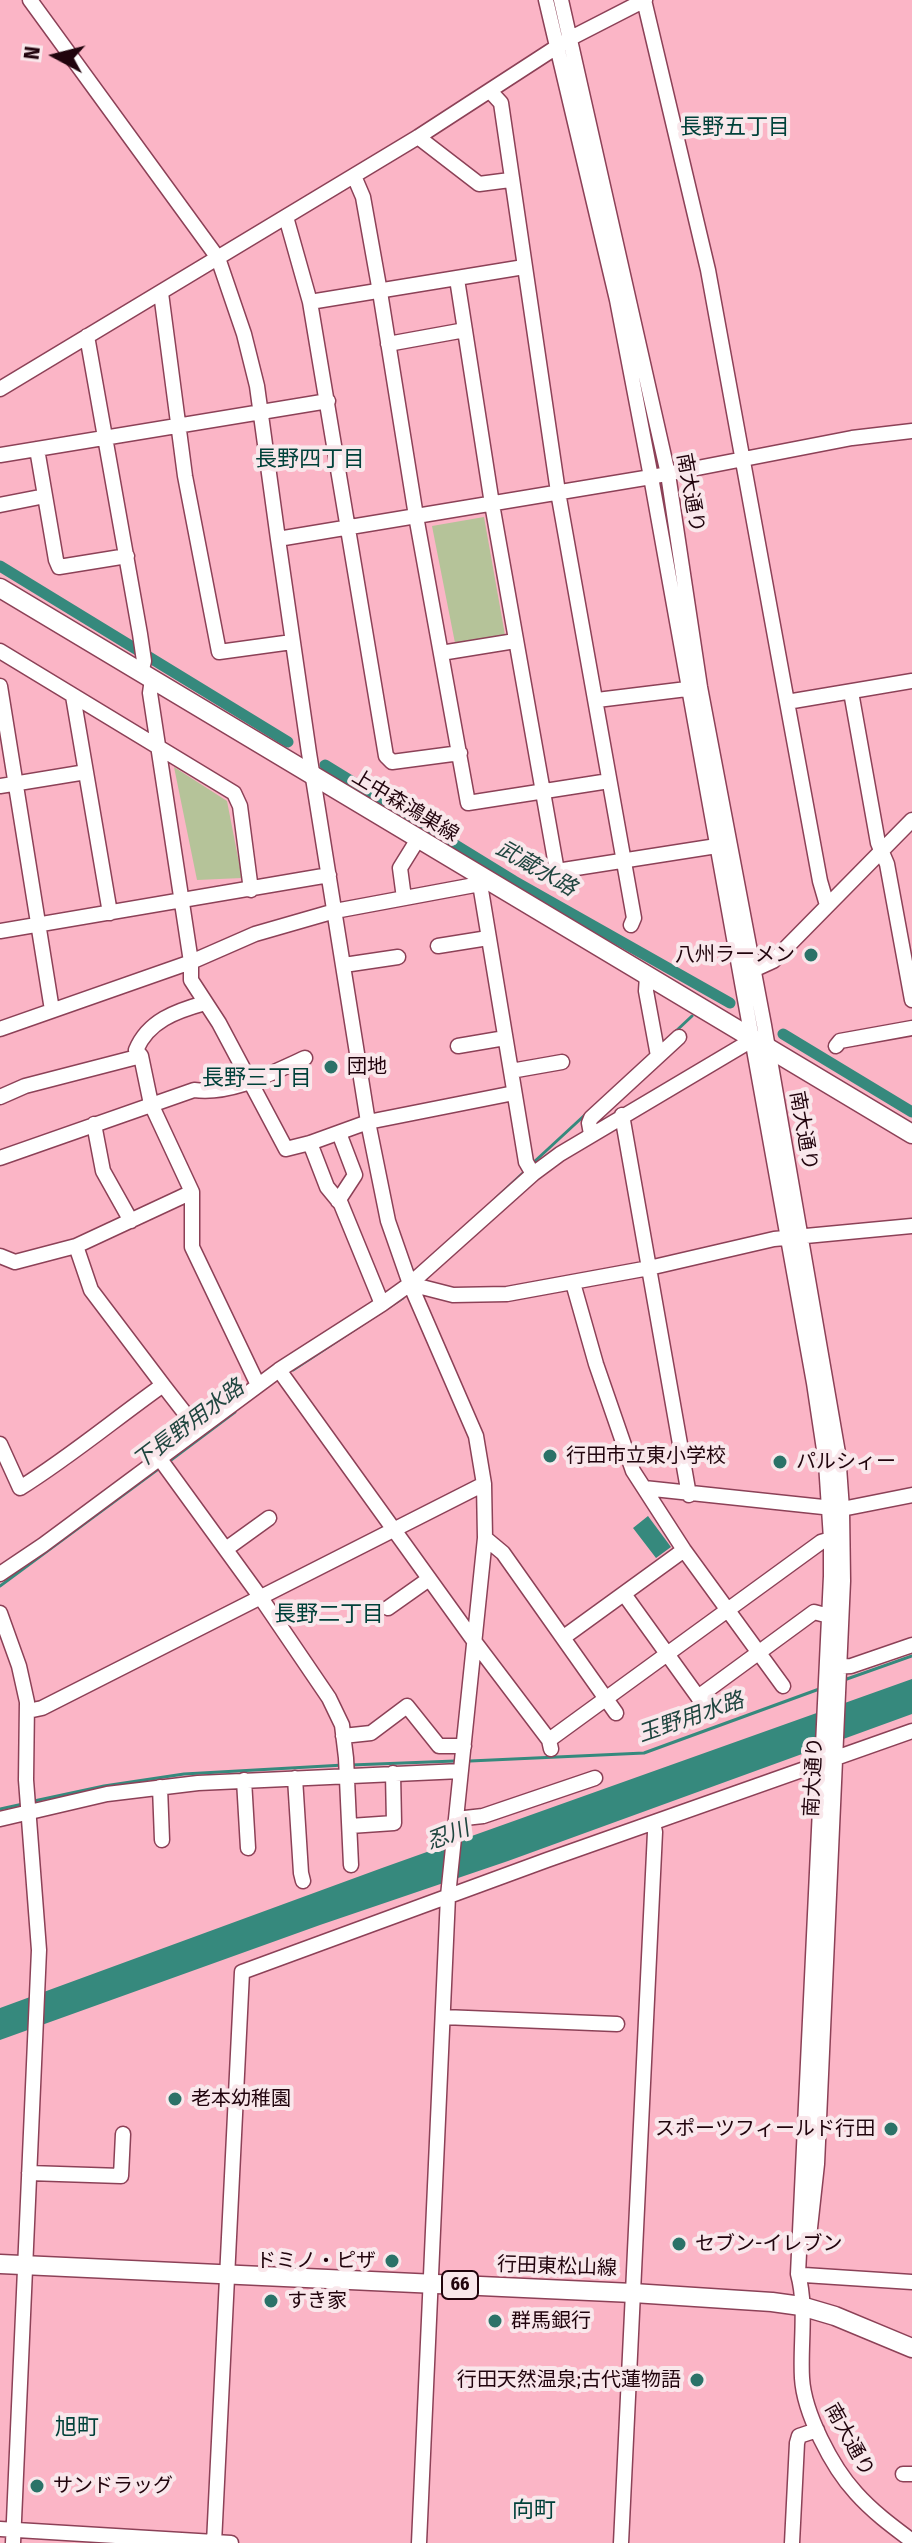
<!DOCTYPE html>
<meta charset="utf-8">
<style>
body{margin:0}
#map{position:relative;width:912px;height:2543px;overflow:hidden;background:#fbb5c6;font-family:"Fira Sans Condensed",sans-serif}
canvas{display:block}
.north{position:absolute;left:16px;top:16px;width:80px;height:80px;-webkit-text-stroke:6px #f9e7eb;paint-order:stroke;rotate:277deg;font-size:22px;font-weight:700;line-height:32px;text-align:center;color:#21040d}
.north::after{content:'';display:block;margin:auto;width:28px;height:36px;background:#21040d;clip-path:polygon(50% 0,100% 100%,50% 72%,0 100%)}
</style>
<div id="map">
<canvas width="912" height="2543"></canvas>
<div class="north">N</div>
</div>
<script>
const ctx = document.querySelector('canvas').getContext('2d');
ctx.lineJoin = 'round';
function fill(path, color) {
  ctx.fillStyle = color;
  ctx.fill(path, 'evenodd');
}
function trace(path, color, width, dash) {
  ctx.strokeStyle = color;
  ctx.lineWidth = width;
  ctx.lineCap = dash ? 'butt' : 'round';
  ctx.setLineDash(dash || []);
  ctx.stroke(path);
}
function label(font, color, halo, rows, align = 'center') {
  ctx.font = font + ' "Fira Sans Condensed","Noto Sans JP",sans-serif';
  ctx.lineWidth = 8;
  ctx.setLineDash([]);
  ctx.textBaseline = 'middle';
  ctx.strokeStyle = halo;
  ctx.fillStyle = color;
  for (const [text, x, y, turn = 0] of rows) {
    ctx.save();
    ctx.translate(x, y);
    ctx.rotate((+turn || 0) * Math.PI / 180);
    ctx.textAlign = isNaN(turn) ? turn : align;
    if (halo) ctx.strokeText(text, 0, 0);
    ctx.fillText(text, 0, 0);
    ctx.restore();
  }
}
fill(new Path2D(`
 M484,517L505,635L455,643L432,526Z
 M174,767L227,801L242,878L197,880Z`), '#b5c399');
fill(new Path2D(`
 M648,1516L671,1547L656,1558L633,1528Z
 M912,1679V1714L508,1861L320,1925L0,2040V2008L382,1868Z`), '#36897d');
trace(new Path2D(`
 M675,1032L692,1016
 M534,1162L587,1113
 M496,1198L523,1173
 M293,1370L403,1298
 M167,1463L235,1412
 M0,1586L161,1467
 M844,1680L912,1656
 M470,1761L644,1753L822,1688
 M351,1765L455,1761
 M34,1801L104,1786L184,1774L344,1765
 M0,1809L23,1804`), '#36897d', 3);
trace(new Path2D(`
 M0,566L288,742
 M325,765L514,881L730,1003
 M783,1034L912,1112`), '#36897d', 11);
const minor = new Path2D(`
 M30,0L218,258L244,334L257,386L278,539L651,477L852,438L912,431
 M546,0L617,300L651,477L814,1383L826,1463L831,1539V1576L798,2274C807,2307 800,2344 802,2378C804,2413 832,2467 856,2493C873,2512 892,2526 912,2541
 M561,0L668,474L700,687L764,1025L838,1453L842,1509L843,1581L817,2164L809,2237
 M644,0L708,270L787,702
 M490,91L501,103L558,492L634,918L631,925
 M418,137L479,184L510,180
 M354,176L363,197L380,292L416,516L468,803L609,781
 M286,217L310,302L386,756L392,762L460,753
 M457,279L492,504L557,871
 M161,293L185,476L219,652L292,642
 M310,302L524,267
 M87,336L140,634L144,661L141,673
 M388,344L465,330
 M0,389L418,137L569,39L645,0
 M37,449L56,560L59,567L127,556
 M0,455L328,401
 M0,505L45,496
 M278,539L309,753L368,1122L388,1221L410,1284L476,1436L484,1484L485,1538L448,1896L419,2543
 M0,651L234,793L240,806L251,890
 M441,653L515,641
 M152,679L150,693L191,962V980L219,1023L286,1149L310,1143L368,1122L514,1093
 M0,686L52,1010
 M851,692L878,843L887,864L912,1000
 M73,696L110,913
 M597,700L695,688
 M0,786L86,772
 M557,871L723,845
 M484,878L480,884L526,1162L533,1174
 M404,898L400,868L418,839
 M827,905L820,881L787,702L912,681
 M0,931L329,875
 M438,946L488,938
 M344,965L398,957
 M749,972L773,961L912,820
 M647,976L646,991L658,1056
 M0,1029L191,962L255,934L335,911L480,884
 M752,1040L560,1154L533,1174L410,1284L453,1295L507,1294L649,1268L774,1239L912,1226
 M458,1046L505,1038
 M836,1046L840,1041L912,1028
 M511,1071L562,1062
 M0,1097L25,1086L141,1056
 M622,1115L689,1495
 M94,1124L103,1171L131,1221
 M591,1134L589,1123L591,1118L679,1037
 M310,1143L327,1187L341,1204L382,1304L410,1284
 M0,1158L194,1090C232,1095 271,1073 305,1058
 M192,1192V1247L258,1385
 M338,1201L355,1175L339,1133
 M0,1256L15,1262L76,1246
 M573,1283L596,1364L633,1471L684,1550L783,1686
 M279,1370L474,1641L549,1740L551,1749
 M163,1385L91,1290L76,1246L192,1192L151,1104L141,1056L136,1050C148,1021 176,1011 205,1003
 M0,1444L20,1488C70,1457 115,1419 163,1385L198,1430
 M160,1459L261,1598L329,1698L342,1725L346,1758L351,1865
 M644,1488L842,1509L912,1495
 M485,1538L503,1553L616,1713
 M226,1549L269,1518
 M0,1574L43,1545L279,1370L382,1304
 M624,1594L706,1708
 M388,1608L429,1579
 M0,1613L19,1666L27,1702L26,1780L39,1950L13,2543
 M564,1637L684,1550
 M832,1667L851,1666L912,1645
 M698,1697L814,1612L829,1616
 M28,1711L42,1708L484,1484
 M343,1736L371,1733L407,1706L439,1746H464
 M549,1740L821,1542L831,1539
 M295,1778L301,1873L303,1881
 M244,1780L248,1848
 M160,1787L162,1840
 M0,1819L107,1794L198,1783L461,1771
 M456,1819L483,1816L595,1778
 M350,1826L394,1823L393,1773
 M443,2017L617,2024
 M29,2173L121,2176L123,2134
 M804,2275L912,2282
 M903,2474H912
 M0,2529L231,2543
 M214,2543L242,1972L547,1860L912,1731
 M621,2543L655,1832L653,1823
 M792,2543L797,2443L799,2436L817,2430`);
const major = new Path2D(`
 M0,588L912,1134
 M0,2264L633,2293L772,2302L801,2306L835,2316L912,2348`);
trace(minor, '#8c4157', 17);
trace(major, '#8c4157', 21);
trace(minor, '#fff', 14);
trace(major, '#fff', 18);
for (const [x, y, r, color] of [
 [811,955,8,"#2b7268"],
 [331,1067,8,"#2b7268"],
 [550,1456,8,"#2b7268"],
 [780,1462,8,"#2b7268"],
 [175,2099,8,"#2b7268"],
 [891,2129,8,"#2b7268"],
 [679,2244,8,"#2b7268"],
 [392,2261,8,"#2b7268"],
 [271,2301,8,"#2b7268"],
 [495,2321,8,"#2b7268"],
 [697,2380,8,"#2b7268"],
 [37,2486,8,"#2b7268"]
]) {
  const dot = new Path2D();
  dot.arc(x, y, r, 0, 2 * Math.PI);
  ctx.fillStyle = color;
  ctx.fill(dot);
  trace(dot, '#f9e7eb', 3);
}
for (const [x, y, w] of [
 [460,2285,36]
]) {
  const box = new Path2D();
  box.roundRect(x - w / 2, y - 14, w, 28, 6);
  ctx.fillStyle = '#f9e7eb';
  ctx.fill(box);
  trace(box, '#21040d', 2);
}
label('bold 18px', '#21040d', null, [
 ["66",460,2285]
]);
label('20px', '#21040d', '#f9e7eb', [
 ["南大通り",690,493,80],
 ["上中森鴻巣線",405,806,31],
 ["南大通り",803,1131,80],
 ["南大通り",814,1777,-87],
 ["行田東松山線",557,2267,2],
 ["南大通り",849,2440,61]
]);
label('20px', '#21040d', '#f9e7eb', [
 ["八州ラーメン",795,955,"right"],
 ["団地",347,1067],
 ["行田市立東小学校",566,1456],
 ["パルシィー",796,1462],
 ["老本幼稚園",191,2099],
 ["スポーツフィールド行田",875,2129,"right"],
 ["セブン-イレブン",695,2244],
 ["ドミノ・ピザ",376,2261,"right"],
 ["すき家",287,2301],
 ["群馬銀行",511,2321],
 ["行田天然温泉;古代蓮物語",681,2380,"right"],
 ["サンドラッグ",53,2486]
], 'left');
label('22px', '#00413a', '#f9e7eb', [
 ["長野五丁目",735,128],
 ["長野四丁目",310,460],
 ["長野三丁目",257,1079],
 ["長野二丁目",329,1615],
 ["旭町",77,2428],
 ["向町",534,2511]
]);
label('italic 22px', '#1f453f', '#f9e7eb', [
 ["武蔵水路",536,869,30],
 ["下長野用水路",189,1425,-37],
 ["玉野用水路",691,1718,-19],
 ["忍川",448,1836,-21]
]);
</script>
